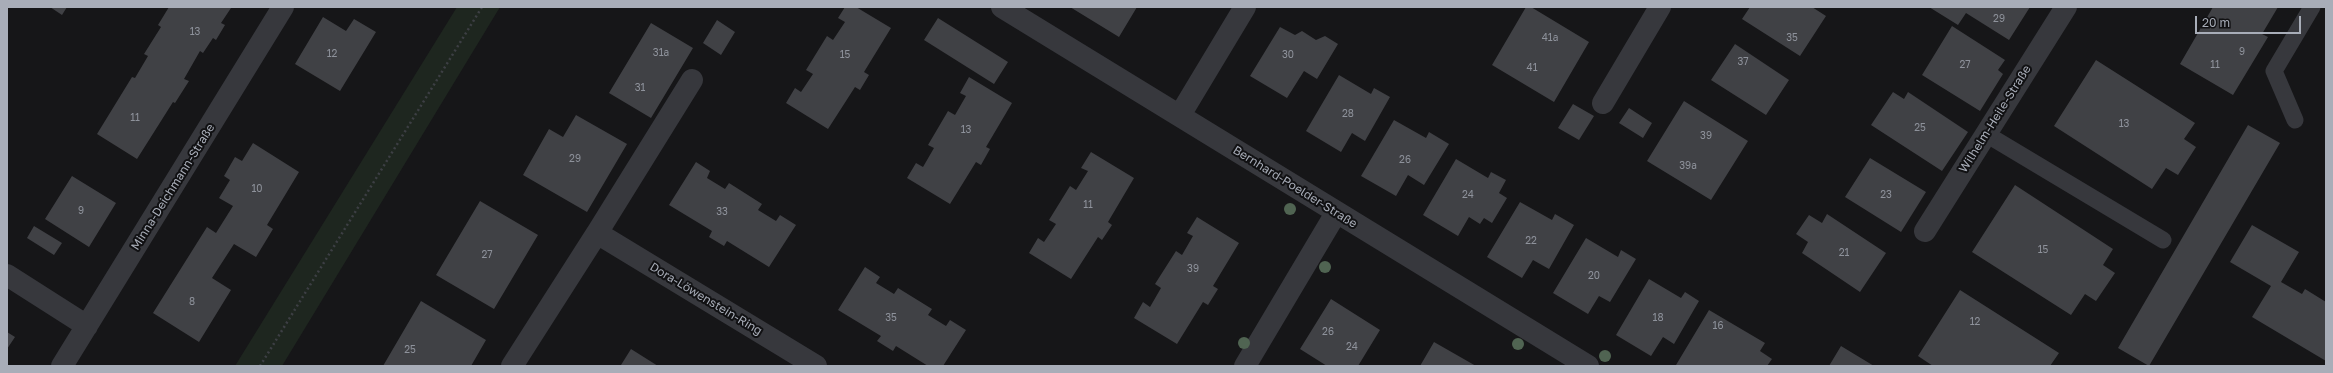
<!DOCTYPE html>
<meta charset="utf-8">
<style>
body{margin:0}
#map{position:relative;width:2333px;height:373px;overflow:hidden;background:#161618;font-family:"Golos Text",sans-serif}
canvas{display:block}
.frame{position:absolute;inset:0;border:8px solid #a8adb8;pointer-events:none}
.scale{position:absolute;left:2195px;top:16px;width:106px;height:18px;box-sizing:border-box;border:2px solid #a8adb8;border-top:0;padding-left:5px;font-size:12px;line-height:14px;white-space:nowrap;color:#a8adb8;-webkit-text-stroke:3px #111113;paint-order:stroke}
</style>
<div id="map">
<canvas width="2333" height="373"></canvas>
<div class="frame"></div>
<div class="scale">20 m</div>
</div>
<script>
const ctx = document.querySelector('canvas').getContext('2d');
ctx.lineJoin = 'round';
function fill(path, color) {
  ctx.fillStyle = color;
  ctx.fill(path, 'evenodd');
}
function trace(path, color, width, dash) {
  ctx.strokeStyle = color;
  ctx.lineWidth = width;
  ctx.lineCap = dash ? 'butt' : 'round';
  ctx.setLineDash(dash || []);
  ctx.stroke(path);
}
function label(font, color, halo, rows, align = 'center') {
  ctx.font = font + ' "Golos Text",sans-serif';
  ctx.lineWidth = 4;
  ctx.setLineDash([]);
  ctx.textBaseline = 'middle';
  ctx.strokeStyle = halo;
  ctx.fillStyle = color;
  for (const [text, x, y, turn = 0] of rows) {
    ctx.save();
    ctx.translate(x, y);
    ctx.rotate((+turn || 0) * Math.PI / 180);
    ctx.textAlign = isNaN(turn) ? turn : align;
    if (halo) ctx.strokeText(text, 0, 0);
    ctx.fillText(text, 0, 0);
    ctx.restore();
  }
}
fill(new Path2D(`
 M457,7H500L282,366H235Z`), '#1e261f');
fill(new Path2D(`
 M50,7H67L62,15Z
 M169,7L231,8L221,23L225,25L216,40L213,38L203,53L200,51L184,79L189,81L175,103L173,102L137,159L97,134L132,77L135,78L148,56L144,54L161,27L158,25Z
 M845,7H856L891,28L864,72L869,75L860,90L855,87L828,129L786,103L795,88L801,92L813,74L806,70L827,36L833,40L845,22L838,18Z
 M1070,7H1137L1119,37Z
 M1526,7H1531L1589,42L1554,102L1492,65Z
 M1750,7H1812L1826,16L1800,56L1742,19Z
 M1929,7H2030L2009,40L1966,13L1958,25Z
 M2213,7H2278L2262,34L2268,37L2233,95L2180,64Z
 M323,17L346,31L354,19L376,32L340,91L295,64Z
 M938,18L1008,62L994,84L924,40Z
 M717,20L735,32L721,55L703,43Z
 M651,23L693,48L651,118L609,93Z
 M1952,26L2005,60L1998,70L2003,74L1980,111L1922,75Z
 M1280,27L1295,35L1302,31L1316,40L1325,36L1338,44L1317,79L1304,71L1287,98L1250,76Z
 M1735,44L1789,80L1766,115L1711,80Z
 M2096,60L2195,123L2184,139L2196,147L2178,175L2166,168L2152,189L2054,126Z
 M1339,75L1371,94L1374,88L1390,97L1365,141L1352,133L1341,152L1306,131Z
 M969,77L1012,103L986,147L990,149L981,165L976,162L950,204L907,178L916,163L923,167L934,148L928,145L948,111L955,115L966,96L960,93Z
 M1893,92L1904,99L1908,92L1968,132L1942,171L1871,125Z
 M1684,101L1748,141L1711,200L1647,161Z
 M1573,104L1594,116L1579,140L1558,128Z
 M1629,108L1652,123L1643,138L1619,123Z
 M576,115L627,144L587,212L523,175L549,129L563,137Z
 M1394,120L1426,138L1429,132L1449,144L1424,185L1408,175L1396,196L1361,176Z
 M2248,125L2280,143L2149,366L2118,348Z
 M253,143L299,172L267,225L273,229L256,257L234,244L212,278L231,290L199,342L153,313L207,227L216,233L233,206L219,198L230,180L224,176L235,157L242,161Z
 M1091,152L1134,178L1108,222L1112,225L1102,240L1098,237L1071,279L1029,253L1038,238L1044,242L1056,224L1049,220L1070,186L1076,190L1088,171L1081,168Z
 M1870,158L1926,192L1901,232L1845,197Z
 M1456,159L1488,178L1491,172L1506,180L1499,193L1507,198L1492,223L1484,218L1480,224L1469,217L1458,236L1423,215Z
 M696,162L710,171L707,178L725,189L729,183L762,204L758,210L776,221L780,215L796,225L769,267L727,241L724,246L709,237L712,231L669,205Z
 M72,176L116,203L89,247L45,219Z
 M2015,185L2113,249L2103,265L2115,273L2096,301L2085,294L2071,315L1972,252Z
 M480,201L538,235L494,309L436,275Z
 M1520,202L1552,220L1555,214L1574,225L1549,269L1533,260L1522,278L1487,257Z
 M1827,214L1886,253L1860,292L1802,253L1808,242L1796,234L1809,215L1822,223Z
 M1197,217L1239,243L1213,286L1218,289L1208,305L1203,302L1177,344L1134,318L1143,302L1150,307L1161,288L1155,284L1176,251L1182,255L1193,236L1187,233Z
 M2252,225L2299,252L2281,282L2302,294L2305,289L2326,302V361L2252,317L2271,286L2230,262Z
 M34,226L62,243L54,255L27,238Z
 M1586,238L1618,257L1621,250L1636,259L1610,302L1599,296L1588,314L1553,293Z
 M865,267L880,277L876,283L894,294L898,288L932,309L928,315L946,326L950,320L966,330L943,366H928L896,346L893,351L877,341L881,336L838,310Z
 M1649,279L1681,298L1685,292L1699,301L1674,344L1663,337L1651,356L1616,335Z
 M1960,290L2059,353L2050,366H1933L1918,356Z
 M1331,299L1380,330L1358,366H1327L1300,349Z
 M421,301L486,340L471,366H383Z
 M1709,310L1765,343L1760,351L1772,359L1767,366L1676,365Z
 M7,332L15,337L7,349Z
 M1434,342L1476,366H1420Z
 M1841,346L1874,366H1829Z
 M631,349L658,366H624L621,365Z`), '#404145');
trace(new Path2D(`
 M260,366L482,7`), '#3d3f44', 2.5, [2, 3]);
trace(new Path2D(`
 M2295,120L2274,71L2312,7
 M1986,134L2163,240`), '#37383d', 17);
trace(new Path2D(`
 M1002,7L1588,366
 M1603,103L1660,7
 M1180,115L1245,7
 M1925,231L2066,7
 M597,233L692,80
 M7,275L87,326
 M62,366L283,7
 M512,366L597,233L816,366
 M1245,366L1336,213`), '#37383d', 22);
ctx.fillStyle = '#506452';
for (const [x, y] of [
 [1290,209],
 [1325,267],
 [1244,343],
 [1518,344],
 [1605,356]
]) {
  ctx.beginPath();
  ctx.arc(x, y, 6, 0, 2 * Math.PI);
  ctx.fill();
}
label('10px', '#8e929b', null, [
 ["29",1999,19],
 ["13",195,32],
 ["41a",1550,38],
 ["35",1792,38],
 ["9",2242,52],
 ["31a",661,53],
 ["12",332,54],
 ["15",845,55],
 ["30",1288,55],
 ["37",1743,62],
 ["27",1965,65],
 ["11",2215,65],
 ["41",1532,68],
 ["31",640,88],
 ["28",1348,114],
 ["11",135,118],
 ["13",2124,124],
 ["25",1920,128],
 ["13",966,130],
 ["39",1706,136],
 ["29",575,159],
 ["26",1405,160],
 ["39a",1688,166],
 ["10",257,189],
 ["24",1468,195],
 ["23",1886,195],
 ["11",1088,205],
 ["9",81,211],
 ["33",722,212],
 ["22",1531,241],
 ["15",2043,250],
 ["21",1844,253],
 ["27",487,255],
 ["39",1193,269],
 ["20",1594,276],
 ["8",192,302],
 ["35",891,318],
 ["18",1658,318],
 ["12",1975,322],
 ["16",1718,326],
 ["26",1328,332],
 ["24",1352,347],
 ["25",410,350]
]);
label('12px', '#a8adb8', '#111113', [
 ["Wilhelm-Heile-Straße",1995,119,-58],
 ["Minna-Deichmann-Straße",173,187,-58],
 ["Bernhard-Poelder-Straße",1295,187,32],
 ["Dora-Löwenstein-Ring",706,299,31]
]);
</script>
